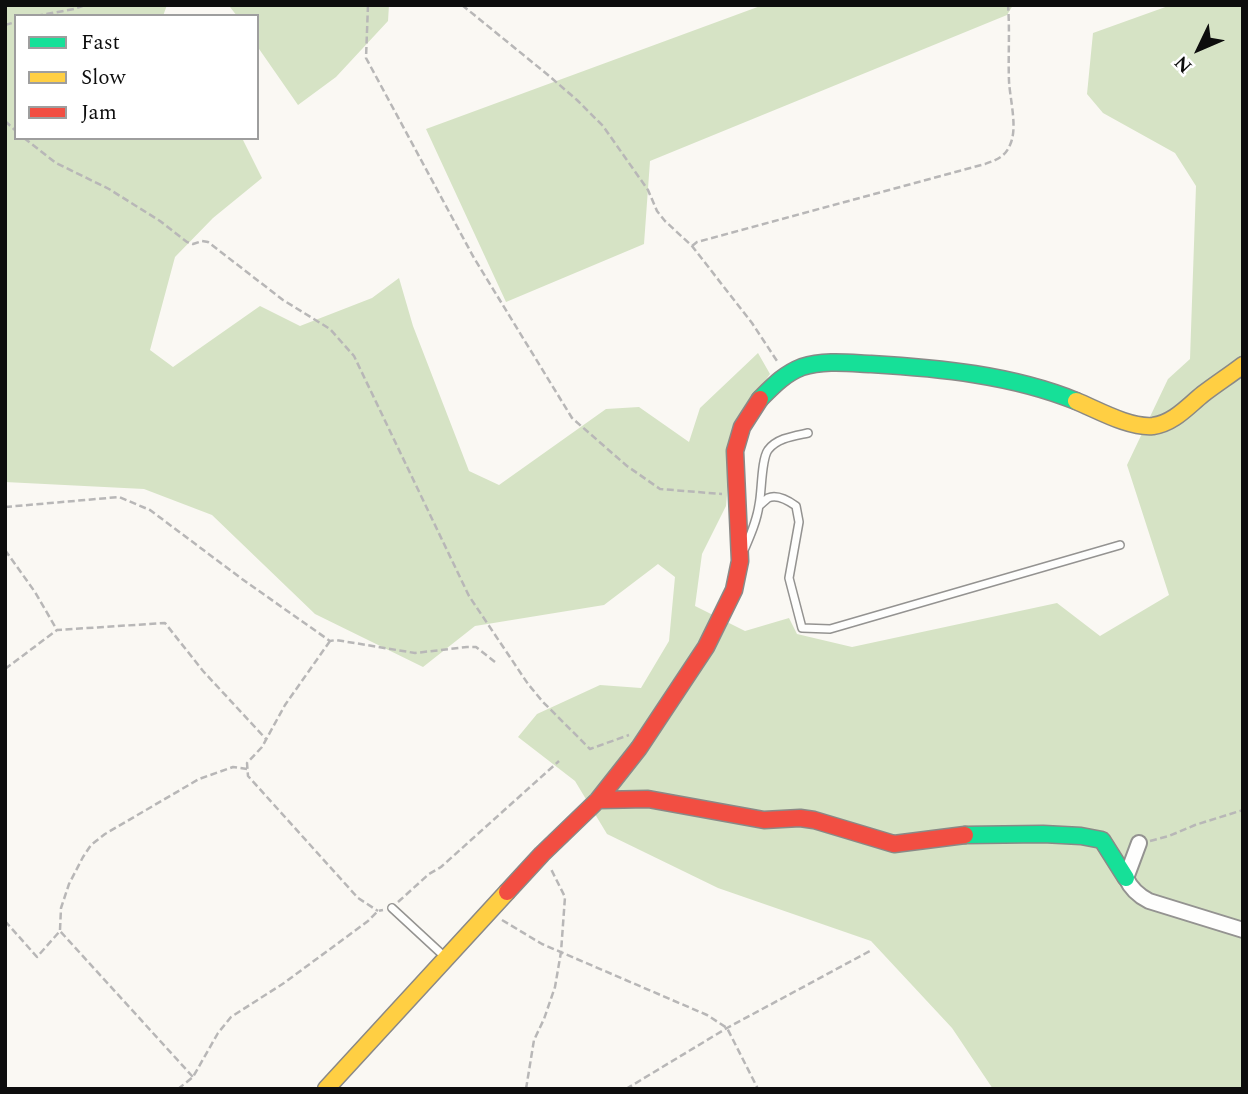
<!DOCTYPE html>
<style>
body{margin:0}
#map{position:relative;width:1248px;height:1094px;overflow:hidden;background:#faf8f3;font-family:Spectral,serif}
canvas{display:block}
.frame{position:absolute;inset:0;border:7px solid #0d0d0d;pointer-events:none}
.legend{position:absolute;left:14px;top:14px;width:245px;height:126px;box-sizing:border-box;background:#fff;border:2px solid #9e9e9e;margin:0;padding:9px 12px;list-style:none;font-size:21px;color:#0d0d0d}
.legend li{display:flex;align-items:center;gap:14px;height:35px}
.legend b{width:35px;border:2px solid #9e9e9e}
.north{position:absolute;left:1164px;top:14px;width:70px;height:70px;-webkit-text-stroke:5px #fff;paint-order:stroke;rotate:226deg;font-size:19px;font-weight:700;line-height:28px;text-align:center;color:#0d0d0d}
.north::after{content:'';display:block;margin:auto;width:24px;height:32px;background:#0d0d0d;clip-path:polygon(50% 0,100% 100%,50% 72%,0 100%)}
</style>
<div id="map">
<canvas width="1248" height="1094"></canvas>
<div class="frame"></div>
<ul class="legend">
<li><b style="height:9px;background:#16e098"></b>Fast</li>
<li><b style="height:9px;background:#ffcf43"></b>Slow</li>
<li><b style="height:9px;background:#f24e42"></b>Jam</li>
</ul>
<div class="north">N</div>
</div>
<script>
const ctx = document.querySelector('canvas').getContext('2d');
ctx.lineJoin = 'round';
function fill(path, color) {
  ctx.fillStyle = color;
  ctx.fill(path, 'evenodd');
}
function trace(path, color, width, dash) {
  ctx.strokeStyle = color;
  ctx.lineWidth = width;
  ctx.lineCap = dash ? 'butt' : 'round';
  ctx.setLineDash(dash || []);
  ctx.stroke(path);
}
fill(new Path2D(`
 M6,5H167L163,16H16V138H242L262,178L213,218L175,257L150,350L173,367L260,306L300,326L372,298L399,278L413,326L469,471L499,485L606,409L639,407L689,442L700,408L758,353L770,374L733,429L726,506L702,554L695,606L745,631L789,618L797,634L852,647L1057,603L1100,636L1169,595L1127,465L1168,379L1190,359L1196,186L1175,153L1103,113L1087,94L1093,33L1171,5H1243V1089H993L952,1028L871,941L718,888L607,834L575,781L518,737L537,714L600,685L641,688L669,641L675,577L658,564L604,605L475,626L423,667L315,614L212,515L144,489L5,482Z
 M226,5H389L388,21L336,77L298,105L257,46V16H237L230,7Z
 M763,5H1013L1007,15L650,161L644,244L506,302L426,129Z`), '#d6e3c5');
const lane = new Path2D(`
 M759,506C760,505 768,498 768,498C777,494 789,501 796,506L799,522L789,578L802,628L830,629L1120,545
 M745,548C751,534 757,520 759,505C762,492 761,460 768,450C777,438 794,436 808,433
 M392,908L445,957`);
const street = new Path2D(`
 M1139,843L1126,878C1131,889 1139,896 1149,901L1243,930`);
const fast = new Path2D(`
 M760,399C773,386 784,374 802,367C824,360 849,363 871,364C939,368 1012,375 1076,401
 M965,835L1043,834L1081,836L1102,840L1126,878`);
const slow = new Path2D(`
 M1076,401C1098,410 1129,428 1153,426C1174,423 1188,406 1203,394C1216,384 1230,375 1243,365
 M326,1089L507,892`);
const jam = new Path2D(`
 M598,800L648,799L764,820L800,818L814,820L894,844L965,835
 M507,892L542,854L598,800L639,748L706,647L734,590L740,561L735,451L742,427L760,399`);
trace(lane, '#949391', 10);
trace(street, '#949391', 18);
trace(fast, '#8a8987', 19);
trace(slow, '#8a8987', 19);
trace(jam, '#8a8987', 19);
trace(new Path2D(`
 M368,5L366,58L474,258L572,418L627,466L660,489L722,494
 M462,5L548,75L577,100L603,126L648,190L657,211L665,221L692,246L752,323L777,361
 M36,16L74,9L85,5
 M5,25L16,22
 M5,121L16,131
 M24,138L56,163L109,189L160,221L187,242L193,244L202,241L208,242L283,300L330,329L354,356L469,596L528,684L543,702L590,749L629,735
 M692,246L697,242L985,164C996,160 1005,157 1010,145C1018,128 1010,100 1009,81C1008,56 1010,31 1008,5
 M5,507L119,497L150,510L242,579L330,641L336,640L415,653L467,647H476L495,662
 M5,550L35,592L57,630
 M330,641L285,705L262,747L247,763L248,776L358,898L378,911
 M5,669L57,630L165,623L203,671L266,739
 M1150,841L1169,836L1195,825L1243,810
 M398,902L429,874L441,867L559,761
 M502,920L542,944L707,1015L727,1028L758,1089
 M5,921L37,957L60,931L193,1077
 M60,930L61,908L69,884L83,857L91,845L105,834L199,779L233,767L247,769
 M178,1089L193,1077L218,1033L231,1017L284,983L368,921L378,911L383,910
 M526,1089L534,1040L544,1019L555,987L561,952L565,897L550,867
 M626,1089L727,1028L870,951`), '#b8b7b7', 2.5, [7, 3.5]);
trace(lane, '#fefefd', 7);
trace(street, '#fefefd', 14);
trace(fast, '#16e098', 16);
trace(slow, '#ffcf43', 16);
trace(jam, '#f24e42', 16);
</script>
